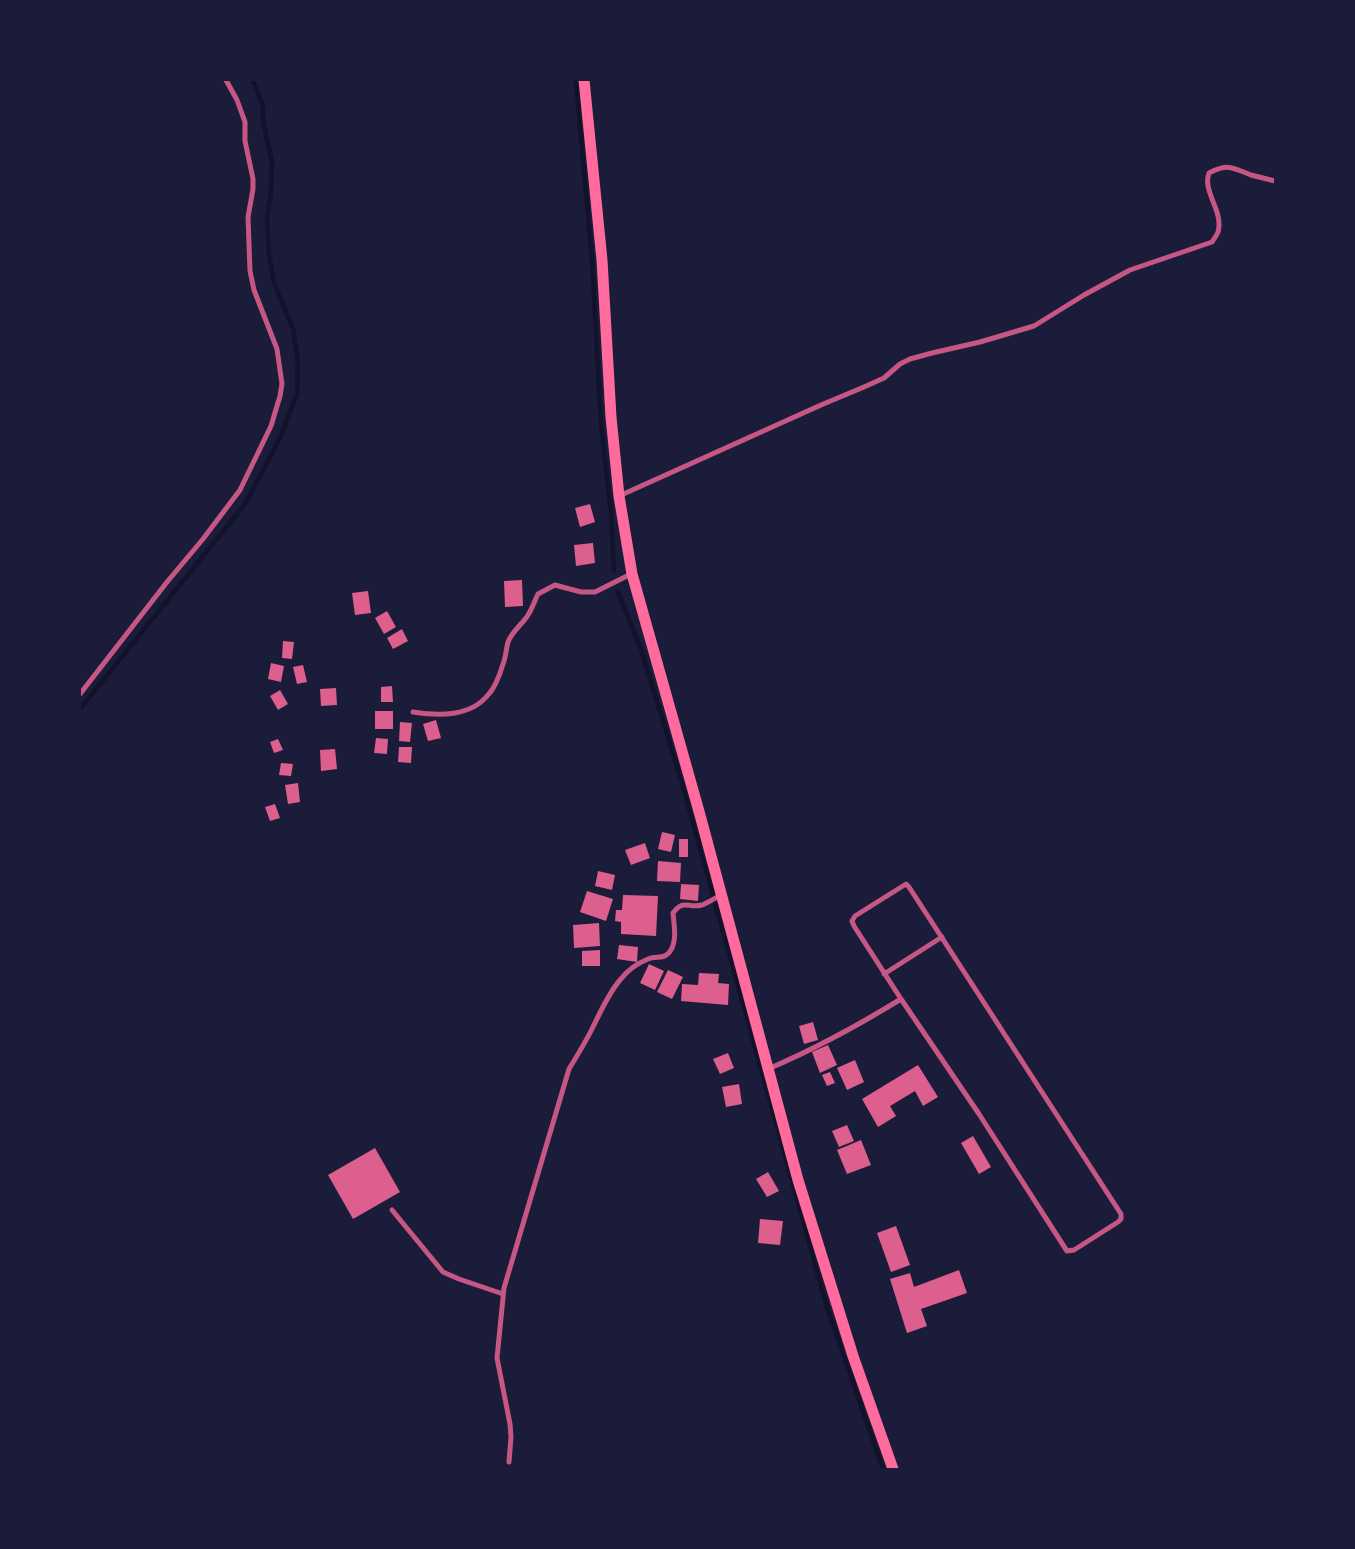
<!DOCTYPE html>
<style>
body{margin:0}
#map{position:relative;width:1355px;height:1549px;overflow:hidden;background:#1b1b3a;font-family:Spectral,serif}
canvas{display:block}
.frame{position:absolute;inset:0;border:81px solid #1b1b3a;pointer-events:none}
</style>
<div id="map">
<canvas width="1355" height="1549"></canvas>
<div class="frame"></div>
</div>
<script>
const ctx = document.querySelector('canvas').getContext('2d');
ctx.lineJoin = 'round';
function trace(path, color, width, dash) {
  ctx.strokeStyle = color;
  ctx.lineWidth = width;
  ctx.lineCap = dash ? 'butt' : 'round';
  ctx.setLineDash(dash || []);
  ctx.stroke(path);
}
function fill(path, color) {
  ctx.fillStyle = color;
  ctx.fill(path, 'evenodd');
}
trace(new Path2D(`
 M576,80L592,261L601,424L611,512L614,571
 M618,592L641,649L682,783L826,1304L883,1469
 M80,709L245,504L280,438L297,394L298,362L293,329L274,283L269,255L267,219L271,192L272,161L263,122V106L253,80`), '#12122b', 4.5);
fill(new Path2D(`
 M590,504L595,522L580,527L575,508Z
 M593,543L595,563L576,566L574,545Z
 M522,580L523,606L505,607L504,581Z
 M368,591L371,613L355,615L352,593Z
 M387,611L396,627L384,634L375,618Z
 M402,629L408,641L393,649L387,638Z
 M283,641L294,642L292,659L282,658Z
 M271,663L284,666L281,682L268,679Z
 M303,665L307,682L297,684L293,667Z
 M392,686L393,702H381V687Z
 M336,688L337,705L321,706L320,689Z
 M280,690L288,704L278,710L270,696Z
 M375,711H393V729H375Z
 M436,720L441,738L428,741L423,724Z
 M400,722L412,723L410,742L399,741Z
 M376,738L388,739L387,754L374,753Z
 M278,739L283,750L274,753L270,742Z
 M399,747H412L411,763L398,762Z
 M335,749L337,769L321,771L320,750Z
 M281,763L293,764L291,776L279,775Z
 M298,783L300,802L288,804L285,785Z
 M275,804L280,818L270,821L265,807Z
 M662,832L675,835L671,852L658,849Z
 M679,839H688V857H679Z
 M645,843L650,858L631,865L625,850Z
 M658,861L681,863L680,882L657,881Z
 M598,871L615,875L612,890L595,886Z
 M681,884L699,885L698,901L680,899Z
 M587,891L613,899L606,921L580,912Z
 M623,895L658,896L656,936L621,934V922L615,921L616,910H622Z
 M599,923L600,946L574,948L573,925Z
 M619,945L638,947L637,962L617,959Z
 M600,950V966H582V951Z
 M649,964L664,971L655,990L640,983Z
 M668,970L683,977L672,999L657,992Z
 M699,973L719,974L718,983L729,984L728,1005L681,1001L682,984L698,985Z
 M813,1022L818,1040L804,1044L799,1026Z
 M828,1045L837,1065L820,1073L812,1052Z
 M728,1053L734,1068L720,1074L713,1059Z
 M855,1060L864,1082L847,1090L837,1068Z
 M918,1065L938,1097L923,1106L915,1091L890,1106L896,1116L878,1127L862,1099Z
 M830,1072L835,1083L827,1086L822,1075Z
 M739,1084L742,1104L726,1107L722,1087Z
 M847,1125L854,1141L839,1147L832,1131Z
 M973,1136L991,1167L979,1174L961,1143Z
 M861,1140L871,1165L847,1174L837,1150Z
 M375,1148L400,1192L353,1219L328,1175Z
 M768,1172L779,1191L767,1197L756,1179Z
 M760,1219L783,1221L780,1245L758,1243Z
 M896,1226L910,1265L891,1272L877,1233Z
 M959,1270L967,1293L921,1309L927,1326L907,1333L890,1279L910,1273L914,1287Z`), '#dd5f8e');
trace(new Path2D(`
 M619,496L821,405L864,387L884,378L900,364L910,359L932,353L980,342L1034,326L1084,295L1130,270L1212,242C1214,239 1217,235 1218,232C1224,211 1202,192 1209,173C1229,163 1233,168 1251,175C1259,177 1267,179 1275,181
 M80,694L167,582L203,539L240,490L271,426L280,396L282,384L277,349L254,290L250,271L248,217L253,189V179L245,141V122L237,100L226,80
 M413,712C439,716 470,717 488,695C495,688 500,674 503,664C506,657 506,649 508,642C512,632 520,626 526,618C532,610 534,602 538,594L555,585L581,592H595L631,574
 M906,884L909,887L1121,1214V1219L1118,1222L1074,1250L1067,1251L1065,1248L979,1114L901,999L854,926L852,921L855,916Z
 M884,974L942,937
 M768,1069C815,1049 857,1026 901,999
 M392,1210L443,1272L459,1279L503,1294
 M509,1462L511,1437L510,1424L497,1358L504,1288L569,1069C577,1056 585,1043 592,1029C600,1013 608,994 620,980C627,971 638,963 648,959C657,955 664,961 671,950C677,940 674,924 673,913C684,898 688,909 702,905C708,903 715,898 721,895`), '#c65784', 5);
trace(new Path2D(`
 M584,80L602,260L611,417L619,496L632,574L700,815L798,1180L853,1356L893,1469`), '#ff6b9d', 11);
</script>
